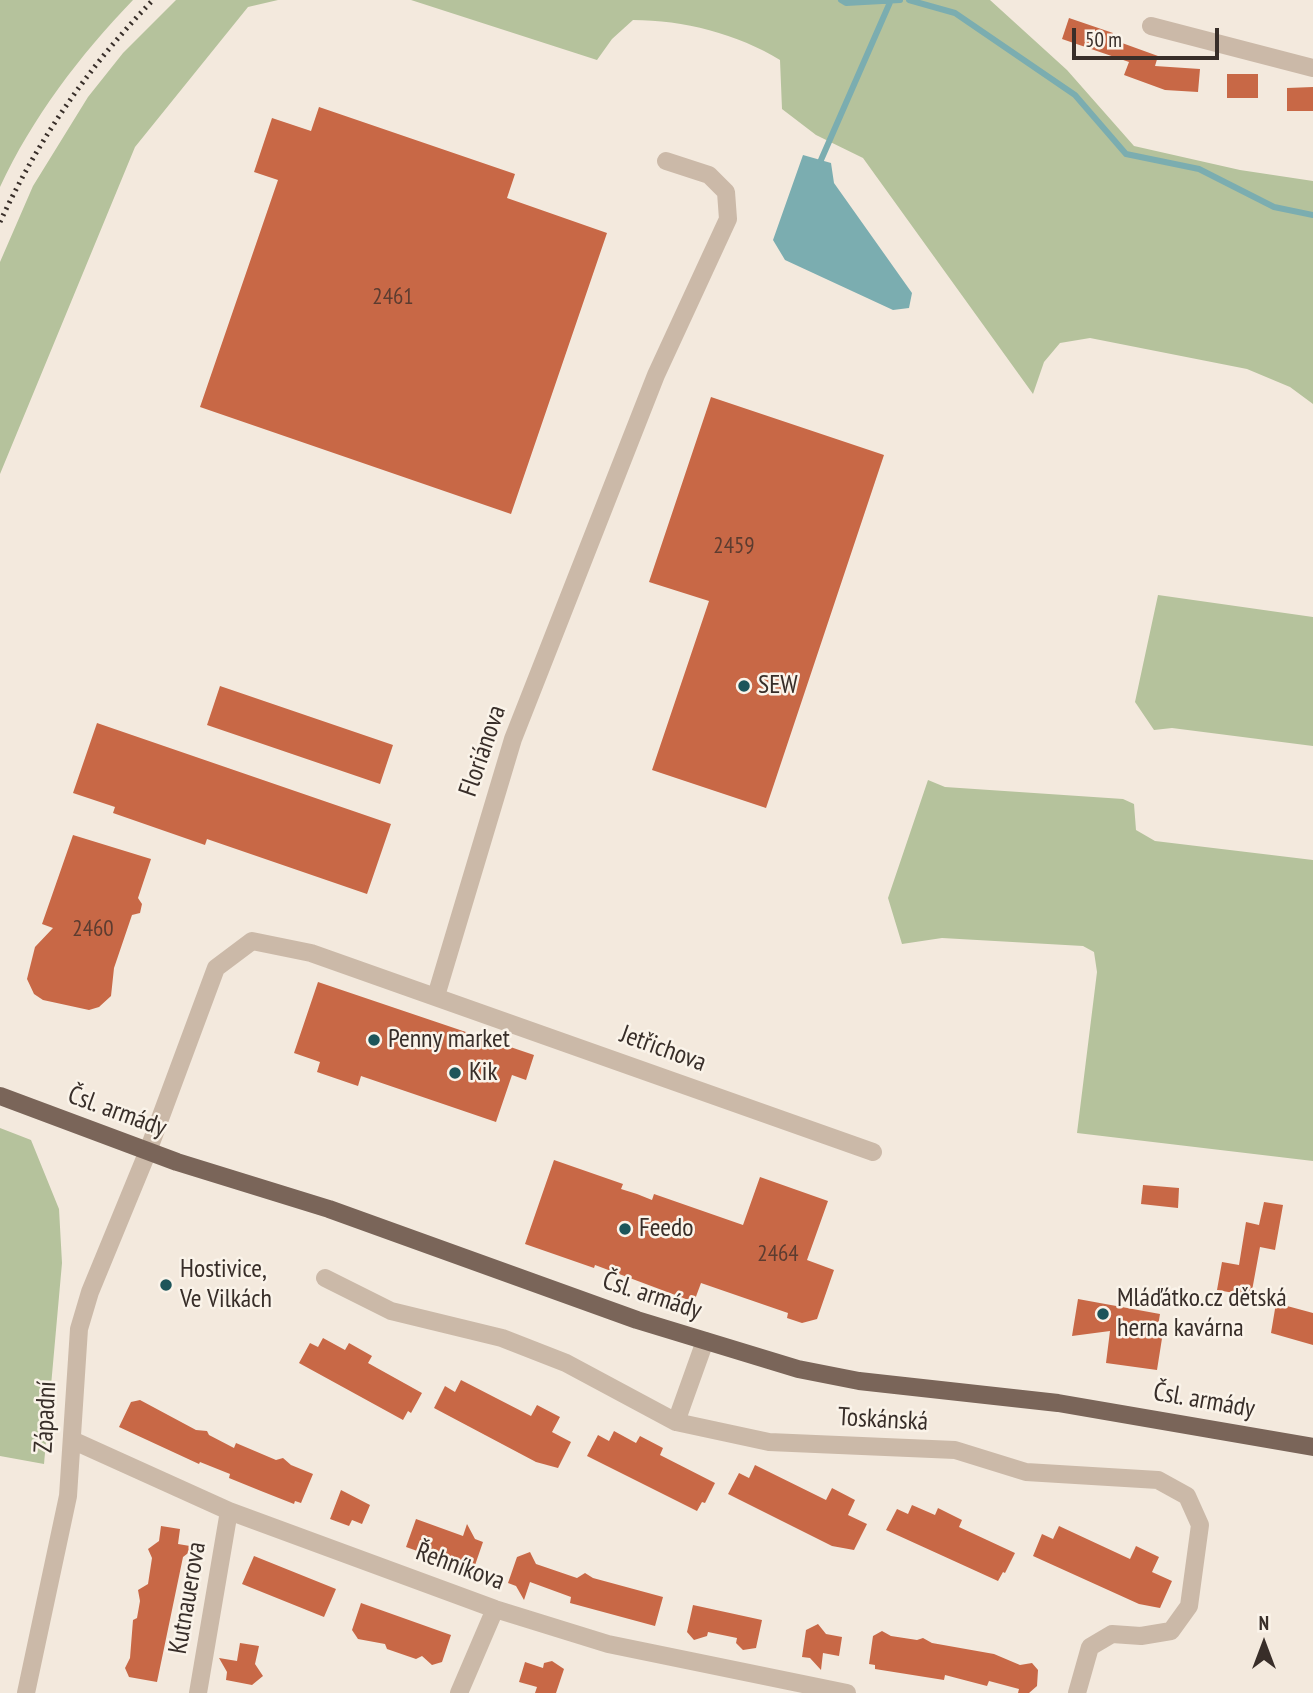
<!DOCTYPE html>
<meta charset="utf-8">
<style>
body{margin:0}
#map{position:relative;width:1313px;height:1693px;overflow:hidden;background:#f3e9dd;font-family:"PT Sans Narrow",sans-serif}
canvas{display:block}
.north{position:absolute;left:1229px;top:1609px;width:70px;height:70px;-webkit-text-stroke:5px #faf3e9;paint-order:stroke;rotate:0deg;font-size:19px;font-weight:700;line-height:28px;text-align:center;color:#382e29}
.north::after{content:'';display:block;margin:auto;width:24px;height:32px;background:#382e29;clip-path:polygon(50% 0,100% 100%,50% 72%,0 100%)}
.scale{position:absolute;left:1072px;top:28px;width:147px;height:32px;box-sizing:border-box;border:4px solid #382e29;border-top:0;padding-left:9px;font-size:21px;line-height:24px;white-space:nowrap;color:#382e29;-webkit-text-stroke:5px #faf3e9;paint-order:stroke}
</style>
<div id="map">
<canvas width="1313" height="1693"></canvas>
<div class="north">N</div>
<div class="scale">50 m</div>
</div>
<script>
const ctx = document.querySelector('canvas').getContext('2d');
ctx.lineJoin = 'round';
function fill(path, color) {
  ctx.fillStyle = color;
  ctx.fill(path, 'evenodd');
}
function trace(path, color, width, dash) {
  ctx.strokeStyle = color;
  ctx.lineWidth = width;
  ctx.lineCap = dash ? 'butt' : 'round';
  ctx.setLineDash(dash || []);
  ctx.stroke(path);
}
function label(font, color, halo, rows, align = 'center') {
  ctx.font = font + ' "PT Sans Narrow",sans-serif';
  ctx.lineWidth = 5;
  ctx.setLineDash([]);
  ctx.textBaseline = 'middle';
  ctx.strokeStyle = halo;
  ctx.fillStyle = color;
  for (const [text, x, y, turn = 0] of rows) {
    ctx.save();
    ctx.translate(x, y);
    ctx.rotate((+turn || 0) * Math.PI / 180);
    ctx.textAlign = isNaN(turn) ? turn : align;
    if (halo) ctx.strokeText(text, 0, 0);
    ctx.fillText(text, 0, 0);
    ctx.restore();
  }
}
fill(new Path2D(`
 M0,0H133C80,55 32,118 0,187Z
 M176,0H278L248,7L135,147L0,474V262L33,186L88,97L123,53Z
 M411,0H990L1067,70L1134,146L1240,170L1313,181V404L1290,387L1247,369L1090,338L1060,343L1044,362L1033,394L863,158L816,135L782,109L780,60C738,34 683,20 633,20L612,39L597,60Z
 M1158,595L1313,617V746L1172,728L1154,730L1135,702Z
 M928,780L945,787L1123,799L1134,804L1136,830L1155,841L1313,860V1161L1077,1133L1097,972L1094,952L1083,946L942,938L902,944L888,898Z
 M0,1128L31,1140L59,1209L62,1263L44,1464L0,1456Z`), '#b5c29c');
fill(new Path2D(`
 M803,155L831,163L834,183L912,293L909,308L893,310L785,260L773,240Z`), '#7badb0');
trace(new Path2D(`
 M841,0L846,3L900,0
 M909,0L955,13L1075,95L1126,154L1199,169L1274,207L1313,215
 M821,160L891,0`), '#7badb0', 6);
fill(new Path2D(`
 M1069,18L1113,33L1111,39L1158,56L1155,66L1200,69L1198,92L1165,90L1124,75L1129,62L1062,39Z
 M1227,74H1258V98H1227Z
 M1313,87V111H1287V88Z
 M319,107L515,174L507,198L607,233L511,514L200,407L278,180L254,172L272,118L311,131Z
 M711,397L884,455L766,808L652,770L709,601L649,582Z
 M220,686L393,745L380,784L207,725Z
 M97,723L391,824L367,894L207,839L205,845L113,813L115,807L73,793Z
 M73,835L151,859L138,898L142,904L140,913L132,915L114,968L111,996L99,1007L89,1010L43,1000L34,994L27,979L35,947L53,928L42,924Z
 M318,982L534,1055L526,1080L512,1075L496,1122L361,1076L358,1086L317,1072L320,1062L294,1053Z
 M554,1160L623,1184L621,1189L637,1194L652,1200L654,1194L743,1225L760,1177L828,1201L807,1260L834,1270L817,1319L802,1323L787,1318L788,1313L701,1283L694,1302L595,1265L594,1268L525,1244Z
 M1143,1185L1179,1188L1178,1208L1141,1204Z
 M1264,1202L1283,1205L1275,1250L1260,1247L1251,1296L1217,1290L1222,1262L1239,1265L1246,1222L1259,1225Z
 M1078,1299L1160,1314L1157,1332H1163L1157,1370L1106,1363L1110,1331L1072,1336Z
 M1276,1303L1313,1313V1345L1271,1333Z
 M323,1338L345,1350L349,1343L372,1356L368,1363L422,1393L411,1413L408,1411L403,1420L299,1363L310,1343L318,1347Z
 M461,1380L531,1416L537,1405L560,1417L552,1432L571,1442L558,1468L536,1462L434,1408L445,1386L455,1392Z
 M140,1400L196,1430L207,1431L209,1435L234,1448L236,1443L276,1460L283,1458L291,1465L313,1474L301,1503L295,1501L294,1504L261,1491L229,1478L230,1474L200,1462L199,1464L119,1427L131,1402Z
 M614,1431L636,1443L640,1436L663,1448L660,1455L715,1483L705,1503L702,1502L697,1511L587,1456L598,1435L609,1441Z
 M755,1465L826,1500L832,1488L855,1500L848,1515L867,1524L854,1550L832,1546L728,1494L739,1473L749,1478Z
 M341,1490L370,1505L362,1524L352,1520L349,1526L330,1519Z
 M912,1505L935,1515L938,1508L962,1520L959,1527L1015,1553L1005,1573L1003,1572L998,1581L886,1530L897,1509L908,1514Z
 M416,1519L463,1536L467,1524L475,1539L483,1542L474,1568L461,1572L457,1565L406,1547Z
 M161,1526L180,1529L178,1544L196,1547L183,1557L157,1682L129,1677L125,1668L130,1658L133,1620L137,1618L140,1601L138,1590L148,1584L152,1558L148,1549L159,1541Z
 M1059,1526L1130,1559L1136,1546L1159,1557L1152,1572L1172,1581L1160,1608L1139,1604L1033,1556L1042,1534L1053,1539Z
 M530,1552L536,1564L577,1578L585,1573L593,1578L663,1597L655,1626L570,1603L571,1597L530,1582L524,1600L516,1586L508,1583L517,1557Z
 M254,1556L336,1589L324,1617L242,1584Z
 M361,1603L451,1635L442,1662L432,1665L422,1656L416,1659L387,1649L385,1644L358,1639L352,1630Z
 M693,1605L762,1620L756,1648L743,1650L736,1643L737,1638L708,1632L707,1636L694,1640L687,1632Z
 M818,1624L826,1634L842,1637L839,1656L823,1653L821,1670L810,1658L802,1657L806,1630Z
 M882,1631L891,1636L917,1640L923,1638L932,1643L994,1654L1020,1665L1032,1663L1038,1670L1037,1686L1029,1693H1018L1019,1689L989,1681L987,1686L945,1675L944,1680L875,1669V1665L869,1664L873,1636Z
 M240,1643L259,1646L255,1664L263,1676L252,1685L226,1680L227,1672L219,1658L237,1661Z
 M552,1661L564,1669L556,1693H535L537,1687L519,1682L525,1662L543,1668L544,1663Z`), '#c86846');
trace(new Path2D(`
 M1151,26L1313,68
 M436,996L513,739L656,375L728,219L726,192L709,175L666,161
 M325,1278L391,1311L502,1338L566,1363L676,1422L769,1442L955,1450L1026,1472L1158,1480L1187,1496L1200,1525L1189,1606L1171,1631L1141,1636L1112,1634L1090,1647L1077,1693
 M676,1422L705,1341
 M72,1440L229,1511L495,1609L608,1644L847,1693
 M26,1693L68,1496L79,1329L90,1292L148,1151L216,968L252,941L311,953L873,1152
 M198,1693L229,1511
 M459,1693L495,1609`), '#cbb9a8', 18);
trace(new Path2D(`
 M0,1096L177,1162L329,1209L637,1320L798,1369L859,1381L1058,1403L1313,1447`), '#7a6559', 18);
trace(new Path2D(`
 M0,222C39,138 89,66 153,0`), '#382e29', 5, [2, 5]);
for (const [x, y, r, color] of [
 [744,686,7,"#1d555a"],
 [374,1040,7,"#1d555a"],
 [455,1073,7,"#1d555a"],
 [625,1229,7,"#1d555a"],
 [166,1285,7,"#1d555a"],
 [1103,1314,7,"#1d555a"]
]) {
  const dot = new Path2D();
  dot.arc(x, y, r, 0, 2 * Math.PI);
  ctx.fillStyle = color;
  ctx.fill(dot);
  trace(dot, '#faf3e9', 2.5);
}
label('23px', '#5c3c30', null, [
 ["2461",393,297],
 ["2459",734,546],
 ["2460",93,929],
 ["2464",778,1254]
]);
label('26px', '#382e29', '#faf3e9', [
 ["SEW",758,686],
 ["Penny market",388,1040],
 ["Kik",469,1073],
 ["Feedo",639,1229],
 ["Hostivice,",180,1270],
 ["Ve Vilkách",180,1300],
 ["Mláďátko.cz dětská",1117,1299],
 ["herna kavárna",1117,1329]
], 'left');
label('26px', '#382e29', '#faf3e9', [
 ["Floriánova",483,751,-71],
 ["Jetřichova",663,1049,20],
 ["Čsl. armády",117,1112,20],
 ["Čsl. armády",652,1296,18],
 ["Čsl. armády",1204,1401,10],
 ["Západní",46,1417,-87],
 ["Toskánská",883,1420,3],
 ["Řehníkova",460,1567,20],
 ["Kutnauerova",188,1598,-80]
]);
</script>
